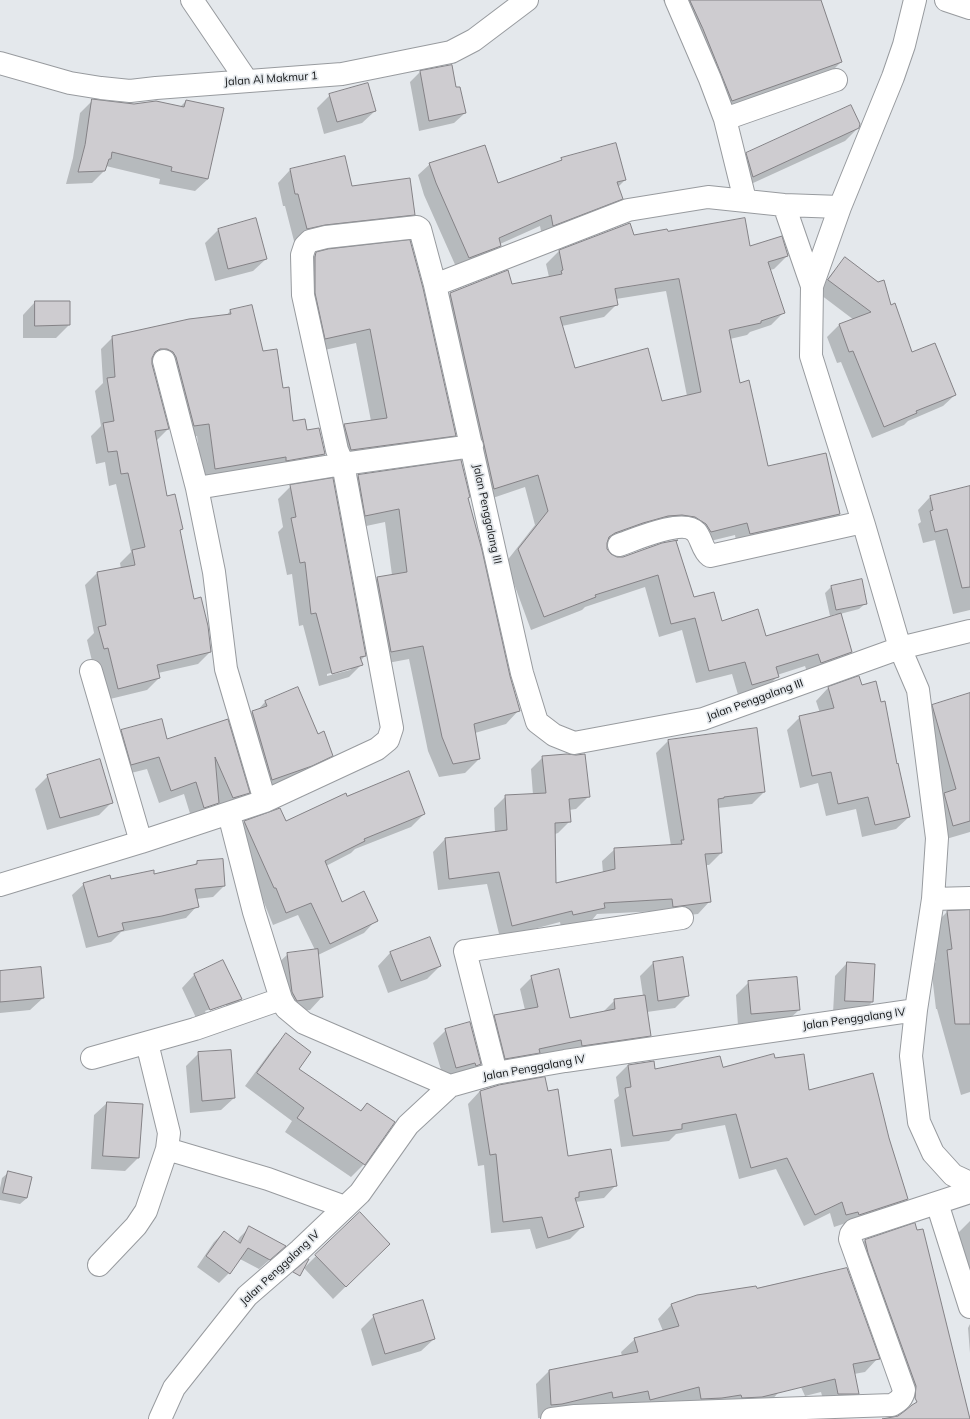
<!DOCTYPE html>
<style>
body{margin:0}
canvas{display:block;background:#e4e8ec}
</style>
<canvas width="970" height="1419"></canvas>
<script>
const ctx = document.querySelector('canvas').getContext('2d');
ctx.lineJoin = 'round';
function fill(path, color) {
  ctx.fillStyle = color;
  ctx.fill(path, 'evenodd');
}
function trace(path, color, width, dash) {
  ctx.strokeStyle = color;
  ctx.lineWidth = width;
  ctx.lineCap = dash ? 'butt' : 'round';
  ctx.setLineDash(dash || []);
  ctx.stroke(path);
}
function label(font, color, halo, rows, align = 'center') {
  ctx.font = font + ' Mulish,sans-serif';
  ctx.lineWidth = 3.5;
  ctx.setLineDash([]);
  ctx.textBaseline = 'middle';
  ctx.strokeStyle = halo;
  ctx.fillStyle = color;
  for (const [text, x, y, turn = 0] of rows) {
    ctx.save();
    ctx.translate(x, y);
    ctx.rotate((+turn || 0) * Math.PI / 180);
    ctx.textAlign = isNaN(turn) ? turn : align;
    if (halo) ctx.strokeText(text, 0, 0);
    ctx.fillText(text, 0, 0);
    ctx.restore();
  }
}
fill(new Path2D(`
 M663,0H820L841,62L825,78L715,117L671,11L666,6Z
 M420,72L456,89L465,113L454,123L419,131L410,82Z
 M330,95L375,111L362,123L324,134L317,108Z
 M93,100L134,105L180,107L186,101L208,179L195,191L159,184L160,179L106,166L105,170L92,183L66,184L73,158L80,113Z
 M858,128L845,141L740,189L734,167L747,154Z
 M562,159L625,180L618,187L621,198L610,210L542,236L540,226L500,244V246L488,257L457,269L424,195L418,175L430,164L497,185L558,163Z
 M290,170L351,188L414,214L402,227L311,237L294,241L285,206H283L278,183Z
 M256,220L266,259L253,271L215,281L205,243L218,230Z
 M630,224L633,236L667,232L787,256L774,269L770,270L784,312L771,325L750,332L747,335L730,339L739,384L767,468L839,514L826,527L737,547L735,535L698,544L693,537L629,536L606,544V549L611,556L617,558H623L662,544L693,598L722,623L766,638L837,616L836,614L830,616L825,593L831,587L861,580L866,603L859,609L840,614L851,652L838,664L808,675L805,666L777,675L778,676L765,689L739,698L732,674L696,683L682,630L659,637L645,587L585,607L582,610L531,630L506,562L535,525L525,487L481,502L437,307L450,294L508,271L512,285L549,277L546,264L559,251ZM666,291L687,396L661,402L574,370L562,326L604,317L617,304L616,299Z
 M317,253L455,435L441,449L337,464L331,440L345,425L371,421L356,343L311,353L302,268Z
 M846,259L890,306L911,354L955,395L943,406L908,421L904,425L872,438L841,362L837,363L827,337L839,325L854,320L817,292L834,271Z
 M35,302H69V325L56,338H23V315Z
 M230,311L262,353L283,389L292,422L306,431L324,454L312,466L203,481L197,436L182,438L155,361H151L168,429L156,441L166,497L182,529L179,532L193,600L210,652L198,664L158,673L159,678L147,690L106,700L96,660L92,661L87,640L94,633L85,585L97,573L121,569L120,563L131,552L116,484L109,486L105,462L96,464L91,436L101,426L95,391L103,383L101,349L113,337L226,316Z
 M358,476L467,499L509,676L519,710L506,724L475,733L479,759L465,773L439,777L428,751L409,659L377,665L363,592L377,578L392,575L385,522L352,529L344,489Z
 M291,486L365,656L360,661L361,665L349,677L319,686L303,625L299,626L292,574L287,575L278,532L283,527L278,499ZM353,667L350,670L327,676V674Z
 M970,487V610L953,614L935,540L923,543L918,524L921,522L918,510L930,497Z
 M861,686L896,765L909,817L896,829L862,837L856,809L826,816L818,783L800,788L787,730L800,717L820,713L816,701L828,688Z
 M297,688L318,735L332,755L319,768L259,792L239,725L252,712L257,711L265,702Z
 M970,694V832L936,842L916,722L933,706Z
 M227,720L248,793L236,805L221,810L218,803L205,815L192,820L184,794L159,803L147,769L119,776L109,744L122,731L166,740Z
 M668,741L764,792L752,804L718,808L721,853L709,865H705L710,901L698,914L661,918L660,911L597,914L592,920L561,927L560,922L500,938L487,884L438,890L433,852L445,839L495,833L494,808L506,796L533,795L531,769L543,757L589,796L576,809L569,810L570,821L558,833L555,834V884L603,873L602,861L615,849L671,846L656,753Z
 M48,776L112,802L99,815L47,830L35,789Z
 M346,797L424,814L411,827L355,849L351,853L326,866L341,903L376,920L364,933L318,955L322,997L310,1010L284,1013L275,966L288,954L315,950L298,915L273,925L263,900H262L232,835L244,822L279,809L285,823Z
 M197,862L224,886L213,897L196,899L197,906L186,918L121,932L111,942L86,948L72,895L84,884L154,875L194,865Z
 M970,911V1092L961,1095L937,1009H936L931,967L936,962L931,928L947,912Z
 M390,953L440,966L427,979L388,993L378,966Z
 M682,959L688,995L675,1008L647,1012L650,1036L638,1048L493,1070L483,1028L495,1016L525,1010L520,989L532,977L569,1019L602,1013L615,1000L643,996L640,976L653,963Z
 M222,962L241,999L228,1012L198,1022L182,988L194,975ZM226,1004V1006L206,1013L205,1011Z
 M847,963L872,1002L860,1015L833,1013L835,976Z
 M0,972L43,998L30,1010L0,1013Z
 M749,982L799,1010L786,1022L738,1026L736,995Z
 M446,1030L480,1064L467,1077L444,1080L433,1043Z
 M287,1034L297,1069L360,1111L367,1104L364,1164L351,1177L285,1132L292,1121L245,1086L274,1047Z
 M199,1053L234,1098L221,1110L190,1113L186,1066Z
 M774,1059L808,1091L889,1138L907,1199L895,1211L847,1226L846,1223L834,1227L830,1213L804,1226L776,1169L739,1179L725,1125L676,1134L669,1141L621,1147L614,1100L619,1096L616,1077L628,1065L654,1070L722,1068Z
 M480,1091L567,1157L616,1185L604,1198L575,1202L582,1227L570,1239L536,1249L530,1229L491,1233L484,1165L478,1166L468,1104Z
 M107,1103L138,1158L125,1171L91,1169L94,1115Z
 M9,1172L27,1198L20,1204L0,1200V1188L2,1178Z
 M970,1221V1314L961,1260L958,1233Z
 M250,1227L275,1255L259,1269L240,1259L229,1273L219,1283L197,1267L214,1242L224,1232L237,1242L240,1237Z
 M865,1240L947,1391L905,1400L854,1252Z
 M389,1244L333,1299L304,1268L316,1256Z
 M756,1289L878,1358L865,1372L854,1374L858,1393L845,1407H825L821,1392L805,1396L773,1325L779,1392L766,1406L560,1417L541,1419V1418H538L536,1384L549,1371L622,1356L621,1352L635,1339L663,1331L658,1319L671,1305Z
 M374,1316L434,1339L421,1351L372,1366L361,1329Z
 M970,1324V1353L968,1328Z`), '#0003');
const building = new Path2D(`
 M690,0H821L842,62L732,101L703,29Z
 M452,65L456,87H460L466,113L429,121L420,71Z
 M368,83L376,111L337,122L329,94Z
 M92,99L134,104L156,101L184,107L186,100L224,108L208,179L171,171L172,167L112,152L111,159H109L105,171L78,172L85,145Z
 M851,105L860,124L859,128L753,177L746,153Z
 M616,143L626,180L617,182L623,199L553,226L551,215L499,238L501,246L469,258L436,183L429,163L485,145L498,183L562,160L561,158Z
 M345,156L352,186L410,178L415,215L325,225L307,229L298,194H295L290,169Z
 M256,218L267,259L228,269L218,229Z
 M745,218L750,246L782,236L788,256L768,262L785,313L761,321V323L729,330L740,383L749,380L768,466L826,453L840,514L750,534L747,523L711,532L706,524L695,517L682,515L668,516L643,523L615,533L609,537L607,543V549L611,554L617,557H623L662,543L678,540L676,541L694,597L714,592L722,621L758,609L766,636L841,613L852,652L821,663L818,654L776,667L779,677L752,685L745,662L709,671L695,618L671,624L658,575L595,595L596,597L544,617L518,549L548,511L538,475L494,489L450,293L508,270L512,284L562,274L561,271L563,270L559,250L630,223L634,235L667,229L668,231ZM679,279L701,392L662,401L648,348L575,368L560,317L618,305L615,289Z
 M410,240L423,288L456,436L351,450L344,424L387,418L370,329L325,339L315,293V257L316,252L328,249Z
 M845,257L878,282L884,280L891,305L895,303L912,352L935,343L956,395L916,411L917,413L884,427L853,351L849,352L839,324L871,312L828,280Z
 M35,301H70V325L35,326Z
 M252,305L263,351L277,349L283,388L289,387L293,421L305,419L307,430L319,428L325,454L286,461V457L215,469L209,424L194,426L176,357L173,352L167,349H160L155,352L152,358V364L169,429L155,431L167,496L175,494L183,529L180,530L194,599L201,597L208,626L211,652L157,665L160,678L118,689L108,648L104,649L98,627L106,625L97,572L135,565L132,550L145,547L128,473L121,474L117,451L108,452L103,423L114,421L107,378L115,377L112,336L189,319L231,314L230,310Z
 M461,460L470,497L468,498L482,550L510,676L520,711L474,724L480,759L453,764L442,737L423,646L391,652L377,577L407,572L399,509L365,516L358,475Z
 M333,478L366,656L360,657L363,665L332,674L316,613L311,614L305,562L300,563L291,518L296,517L290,485Z
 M970,486V587L962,588L947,529L935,532L930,511L933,510L930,496Z
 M862,579L867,604L836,610L831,586Z
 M859,676L862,685L876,681L881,702L885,701L897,764L898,763L910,817L875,825L868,797L838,804L831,772L812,776L799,716L834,708L828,687Z
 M298,687L318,734L324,731L333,756L312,766L272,780L252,711L267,706L265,701Z
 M970,693V821L953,826L944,793L956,789L932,705Z
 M162,719L167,739L228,719L250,793L233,798L215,757L219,803L204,808L196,782L171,791L159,757L131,765L121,730Z
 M757,728L765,792L724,797V798L718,799L722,853L705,854L711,902L673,907L672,899L604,903L605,908L573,915L572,911L512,926L499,872L449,879L445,838L507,830L505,795L546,793L542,756L567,754L576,755L585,754L590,797L569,799L571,822L555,823L556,883L615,869L614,848L682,844L681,840H684L668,740Z
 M100,759L113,803L60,818L47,775Z
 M409,771L425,814L364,839L365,841L325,861L342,902L364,891L378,921L330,944L311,903L286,913L276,888H274L244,821L280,808L286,821L346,793L347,796Z
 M223,859L225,886L195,889L199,907L162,916L122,923L124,930L98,937L83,883L110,875L111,879L154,870V874L197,864V861Z
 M970,910V1024H955L947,950L952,949L947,911Z
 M430,937L441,966L401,981L390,952Z
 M318,949L323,997L297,1001L292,992L287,953Z
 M683,957L689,996L658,1001L653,962Z
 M223,960L242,999L210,1010L194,974Z
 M847,962L875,964L873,1002L845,1001Z
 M41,967L44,998L0,1002V971Z
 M559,969L570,1018L615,1009L614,999L645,995L651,1036L582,1046L581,1040L539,1049L540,1053L505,1059L494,1015L538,1007L531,976Z
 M797,977L800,1010L751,1014L748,981Z
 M470,1022L481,1064L476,1066L475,1063L456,1068L445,1029Z
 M286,1033L311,1052L299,1069L361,1111L367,1103L395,1122L365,1165L297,1118L304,1108L257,1073Z
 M231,1050L235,1098L202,1101L198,1052Z
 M774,1054L775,1058L804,1054L809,1090L873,1073L889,1138L908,1199L859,1215L858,1212L846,1215L842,1202L815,1215L787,1158L751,1168L736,1114L682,1124V1129L633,1136L625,1088L631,1087L628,1065L654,1061L655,1069L720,1056L723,1067Z
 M545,1077L548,1091L558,1089L568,1156L611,1149L617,1186L579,1192V1197L575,1198L584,1227L548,1238L542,1217L503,1222L496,1154L490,1155L480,1091L499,1085Z
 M107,1102L143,1104L139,1158L103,1156Z
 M8,1171L32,1177L27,1198L3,1193Z
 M360,1212L390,1244L346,1287L315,1255Z
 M915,1223L917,1230L923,1229L970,1419H882L898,1416L906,1410L912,1405L917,1402L915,1398L916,1386L868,1253L865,1240Z
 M249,1226L286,1246L270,1260L248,1248L230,1274L206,1256L224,1231L240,1243Z
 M308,1259H309L300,1276L293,1272Z
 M847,1268L880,1359L853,1364L859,1394H838L835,1379L762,1397L742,1398L741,1395L722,1398L701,1399L699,1387L650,1400L648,1391L613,1398L612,1392L562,1404L551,1405L549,1370L638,1352L634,1338L679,1326L671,1304L697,1295L756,1286L757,1288Z
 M423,1300L435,1339L385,1354L373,1315Z`);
fill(building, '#ceccd0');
trace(building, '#848286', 1);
const minor = new Path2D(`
 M192,0L247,81
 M676,0L710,79L725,119L745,200
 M915,0L904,45L893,77L840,207L812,286L811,356L864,525L900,648L918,690L937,838L933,899L916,1010L911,1056L919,1122L933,1153L953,1175L970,1183
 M946,0L970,8
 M0,63L70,83L101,88L130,91L156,88L342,74L451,52L474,40L527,0
 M725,119L836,80
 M784,205L812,286
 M435,285L628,210L708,197L784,205L840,207
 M164,361L197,488L343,464L472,446
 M197,488L214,572L226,669L265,801
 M619,545C634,540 683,518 696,532C702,539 702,550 710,556L863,522
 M91,671L141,842
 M229,814L254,912L281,999L286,1008L304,1023L450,1086
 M0,885L141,842L265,801L377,749L388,740L392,728L343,464L337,450L303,295L302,255L305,246L310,241L326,237L417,227L420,229L435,285L522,673L537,722L554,735L574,743L703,719L900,648L970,631
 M933,899L970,898
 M92,1058L195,1029L281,999
 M496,1073L465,951L682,918
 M167,1149L268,1179L345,1207
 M937,1203L970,1307
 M99,1265L136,1226L146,1211L167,1149L169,1133L147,1043
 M160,1419L174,1388L247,1296L300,1250L360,1193L408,1125L450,1086L496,1073L565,1061L916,1010
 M552,1419L575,1416L892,1405C899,1401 903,1398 904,1390L850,1239L851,1234L854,1230L970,1192`);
trace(minor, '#989b9f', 24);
trace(minor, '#fff', 22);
label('11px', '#101213', '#e4e8ec', [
 ["Jalan Al Makmur 1",271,79,-4],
 ["Jalan Penggalang III",487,514,78],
 ["Jalan Penggalang III",755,700,-20],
 ["Jalan Penggalang IV",854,1019,-8],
 ["Jalan Penggalang IV",534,1068,-10],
 ["Jalan Penggalang IV",280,1268,-43]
]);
</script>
